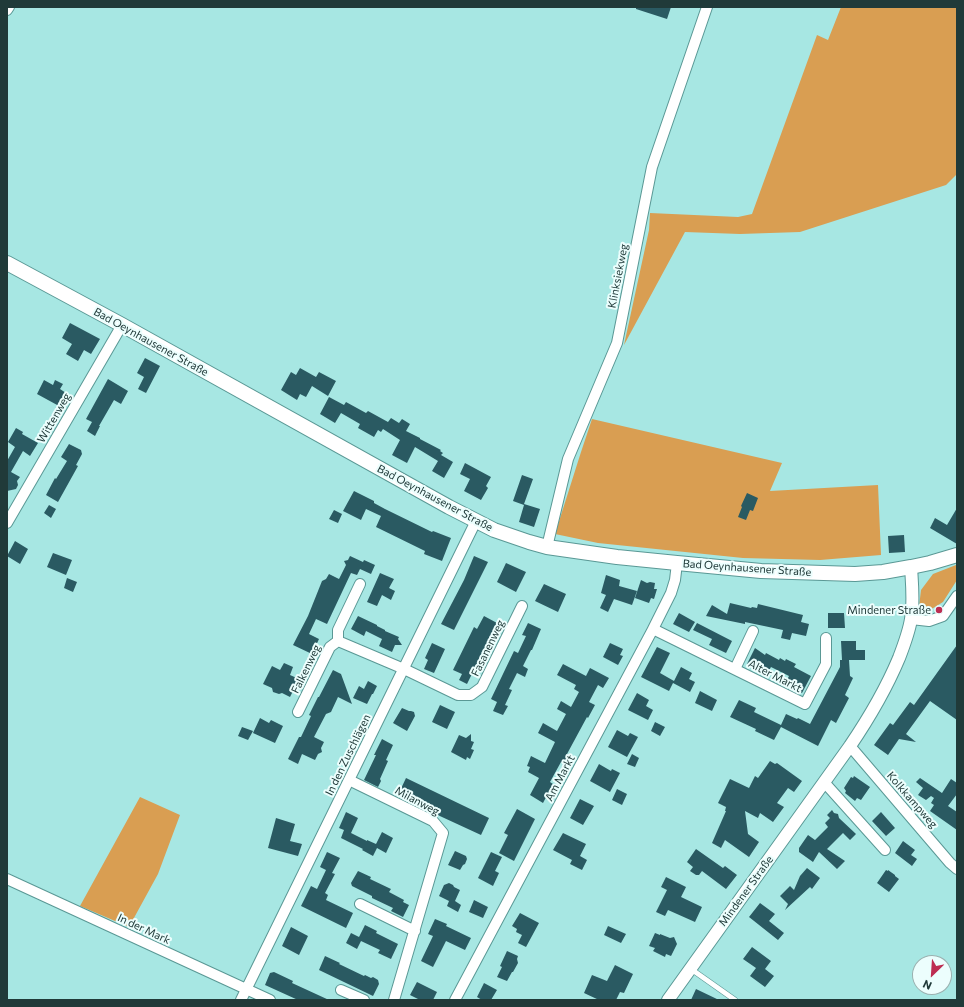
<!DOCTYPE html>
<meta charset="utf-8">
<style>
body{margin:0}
#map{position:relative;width:964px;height:1007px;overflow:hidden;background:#a7e7e3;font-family:Commissioner,sans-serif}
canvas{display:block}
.frame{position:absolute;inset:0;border:8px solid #203a39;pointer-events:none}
.north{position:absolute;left:912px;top:955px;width:40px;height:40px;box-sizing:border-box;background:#ecfefd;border:1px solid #9ab0af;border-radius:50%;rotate:205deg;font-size:11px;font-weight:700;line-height:16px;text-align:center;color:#203a39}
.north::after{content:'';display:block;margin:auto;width:14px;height:18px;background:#bd2d52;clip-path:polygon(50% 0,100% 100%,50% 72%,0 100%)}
</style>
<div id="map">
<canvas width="964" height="1007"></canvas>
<div class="frame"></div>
<div class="north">N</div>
</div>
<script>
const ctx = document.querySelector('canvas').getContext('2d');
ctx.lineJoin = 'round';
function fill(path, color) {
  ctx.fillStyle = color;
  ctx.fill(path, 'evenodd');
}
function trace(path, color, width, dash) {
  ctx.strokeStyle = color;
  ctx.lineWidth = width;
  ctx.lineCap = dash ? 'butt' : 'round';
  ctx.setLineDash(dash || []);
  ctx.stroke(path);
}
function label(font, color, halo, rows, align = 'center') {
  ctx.font = font + ' Commissioner,sans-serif';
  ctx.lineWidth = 4;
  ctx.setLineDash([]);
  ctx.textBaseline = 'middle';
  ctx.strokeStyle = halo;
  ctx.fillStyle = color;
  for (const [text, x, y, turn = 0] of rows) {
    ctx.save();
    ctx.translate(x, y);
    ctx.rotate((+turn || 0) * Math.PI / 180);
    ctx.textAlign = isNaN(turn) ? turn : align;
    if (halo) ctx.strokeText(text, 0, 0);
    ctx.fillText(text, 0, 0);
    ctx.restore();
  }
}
fill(new Path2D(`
 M841,7H957V174L946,185L800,232L740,234L685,232L624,345L649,230L650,213L738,217L752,214L817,35L828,40Z
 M592,419L782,463L770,491L878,485L881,555L820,560L743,558L598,543L555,534L581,452Z
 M956,565L957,567V580L943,602L930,610L919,607L921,590L933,574Z
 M140,797L180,815L158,874L129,927L80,906Z`), '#d99e52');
fill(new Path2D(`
 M636,7H671L667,19L636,9Z
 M70,323L100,339L91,354L84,350L78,361L66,354L72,344L62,338Z
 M145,358L160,366L146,393L138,389L144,377L137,373Z
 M300,368L316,377L319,372L336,381L328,396L312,386L306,397L300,394L297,400L281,390L291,372L296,375Z
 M108,379L128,391L121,404L114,400L99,426H100L95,436L87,431L92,422L86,419Z
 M44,380L53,385L55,380L63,384L60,389L66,393L59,406L37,394Z
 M329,397L344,405L346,402L366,413L368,411L388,422L391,418L399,423L402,419L410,424L406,431L420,438V439L441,450L440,451L443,453L441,455L453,462L444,478L432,471L438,461L415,447L407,463L392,455L400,440L383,429L381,432L378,430L374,437L358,428L360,424L341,413L335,423L320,414Z
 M16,428L23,432L22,434L38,443L30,456L23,451L11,472L20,477L17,481L18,485L16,489L7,491V461L15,447L8,442Z
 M69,444L81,450L82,454L76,465L78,466L58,502L46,495L55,478L56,479L67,461L61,457Z
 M465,463L491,477L486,486L488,488L481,500L464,491L470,479L460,474Z
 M522,475L533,479L524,504L540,509L534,527L519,522L524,505L513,501Z
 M354,491L374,501V503L385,509L432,532L433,531L451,538L442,561L424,554L425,551L376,527L381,516L366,509L361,520L343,511Z
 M747,493L758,498L753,511L750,510L746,520L738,517L742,507L741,506Z
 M49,505L56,509L51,518L44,513Z
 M957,508V544L930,528L935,518L947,525Z
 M334,510L342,514L338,523L329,519Z
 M904,535L905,552L889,553L888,536Z
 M15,541L28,549L20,564L7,556Z
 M53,553L72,560L66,575L47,567Z
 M350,556L363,562L364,560L375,565L371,574L360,569L357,575L351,573L327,624L316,619L309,634L319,639L312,654L293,645L308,616L322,581L326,579L329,574L339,579L346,565L344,561L348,560Z
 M474,556L488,562L454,630L441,624L464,580Z
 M506,563L526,572L516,592L497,582Z
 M380,573L394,579L389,588L395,591L391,600L382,595L377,606L367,602Z
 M606,575L620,580L619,586L637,591L632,605L614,599L608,612L600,608L606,595L601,593Z
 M67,578L77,582L73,592L64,588Z
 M641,580L647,583L650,582L655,583L654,589H657L654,599L651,598L649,603L635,598Z
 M544,584L566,594L558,612L535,601Z
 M730,603L751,608L752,607L757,608L758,604L803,615L801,622L809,624L806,636L792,633L790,640L781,638L783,630L745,622V624L706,616L712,605L727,614Z
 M679,613L695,622L689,632L673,624Z
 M828,613H844L845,628H828Z
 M358,616L377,625V626L385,630V631L399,637L398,639L402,645H395L392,652L379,646L382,639L366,631L364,636L351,629Z
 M484,616L497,623L467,684L459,680L462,674L453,670L474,627L477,629Z
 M528,623L541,629L532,650H531L523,666L528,669L525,677L517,673L509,689L512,690L505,705L508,706L503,715L493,711L497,702L491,699L514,651L518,653L526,636L522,635Z
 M697,623L732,641L726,653L709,645L712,639L693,630Z
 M841,641H856V650H865V660H849L850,676L853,678L845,695L849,698L836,723L831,720L818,746L781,727L774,740L755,731L756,729L730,717L739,700L756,708L754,712L781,725L786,714L797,719L798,718L810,724L840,667V660H842Z
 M432,643L445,649L434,673L424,669L428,660L425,658Z
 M610,643L623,649L620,655L623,656L618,665L603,657Z
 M957,645V720L930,701L906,734L916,742L899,739L888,755L874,745L890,723L893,725L910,702L914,705Z
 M657,647L670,653L660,673L674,681L681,667L692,673L689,679L695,682L690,692L673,683L669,691L641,677Z
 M755,648L765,655L766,653L779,660L780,658L785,661L786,659L796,664L794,667L811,676L802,693L785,684L789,676L771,667L767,674L747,664Z
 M284,663L293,667L290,675L299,679L290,697L282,693L279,694L273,692L272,688L263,684L272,666L280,670Z
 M563,664L586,676L590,668L609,678L603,688L598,685L589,702L595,705L588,718L587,717L567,754L570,756L566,764L561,762L550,782L553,784L543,803L530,795L539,778L528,772L530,767L527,766L531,756L545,763L555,742L538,733L543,723L557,731L566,714L557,709L561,701L571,707L579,692L574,689L576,685L557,675Z
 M333,670L341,674L352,704L338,697L331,712L326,714L314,737L324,742L321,748L322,752L318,754L315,760L302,754L298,764L288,759L299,737H301L311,716L309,715L318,697H319Z
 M368,681L377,686L373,694H372L367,704L353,698L359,686L364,689Z
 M700,691L717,700L712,711L695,703Z
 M637,693L649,700L646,706L653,710L648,720L628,710Z
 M440,705L455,712L447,729L432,722Z
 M402,708L409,711H411L414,712L415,716L407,731L393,723Z
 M260,718L269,723L271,720L283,726L275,743L253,733Z
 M655,722L665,727L660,736L651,731Z
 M242,727L253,731L248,740L238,736Z
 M617,730L628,736L630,733L638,737L627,757L608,747Z
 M471,734V741L474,742L471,749L474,750L470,759L467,757L466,760L451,752L459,735L466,738Z
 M382,739L393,745L386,760L388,761L380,779L381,781L378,787L364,780L376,755H374Z
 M632,754L639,758L635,767L627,764Z
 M770,761L775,764L777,763L802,781L794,792L788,788L777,803L784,807L773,822L760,813L758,818L745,811L748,834L759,842L749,857L725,840L721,848L712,843L726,811H725L726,807L718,803L730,779L749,788L755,776L758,778Z
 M599,764L611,771L612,769L620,773L610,792L590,781Z
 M854,776L870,787L861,800L857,798L855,801L845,793L846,791L844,788L851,777L853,778Z
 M406,778L489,818L481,835L429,811L398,795Z
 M920,778L942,793L951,779L957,783V794L948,806L957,812V830L930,811L934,805L931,803L934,798L931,796L926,800L918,795L923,788L916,782Z
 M617,789L627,794L622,805L612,800Z
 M580,799L594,806L583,825L570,818Z
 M517,809L535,819L514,861L499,853L508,835L504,833Z
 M832,810L834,813L838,814L839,818L856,834L850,840L843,833L827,849L845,861L837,869L819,852L813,862L799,852V848L808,835L815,840L828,827L825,823L830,818L827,815Z
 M346,812L358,818L351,833L367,841V840L376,844L382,832L393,838L386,853L377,848L373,856L362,850L363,849L341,838L344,830L339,828Z
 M881,812L895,828L886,836L872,821Z
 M276,818L295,824L290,841L302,844L298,856L268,848Z
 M563,833L586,844L580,856L587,860L582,870L570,864L572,860L553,850Z
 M903,841L915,850L911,855L917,859L912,866L895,853Z
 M696,849L723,868L725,866L737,875L726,889L702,871L699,875H696L690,871L693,867L687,862Z
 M455,851L466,856L467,859L465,864L463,865L460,870L448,865Z
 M327,852L340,858L332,873L335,874L325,893L328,895L326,900L353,913L346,928L301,906L311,886L317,889L326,870L320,867Z
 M491,852L502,857L495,871L499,873L493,886L478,878Z
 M807,868L820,878L812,889L810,887L785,910L788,904L780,896L790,886L794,890L800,876Z
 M886,870L888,871V870L895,875V876L899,879L889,892L877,883Z
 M358,871L371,877L370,879L391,889L389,892L404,900L403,902L409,905L403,917L391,911L393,908L372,898V896L352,886L351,883Z
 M666,877L686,887L681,897L702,907L695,922L668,910L665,916L656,912L667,890L661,887Z
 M449,883L453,885L454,887L460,890L455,901L461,905L458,912L447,906L449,901L439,896L444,885Z
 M474,900L488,907L483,918L469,912Z
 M760,903L775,914L769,921L784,933L778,940L749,917Z
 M520,913L539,923L526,947L518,943L522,935L516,932L517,929L512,926Z
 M435,919L447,924L446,926L471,938L465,950L446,941L433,967L421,961L433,936L428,934Z
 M365,925L377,931L376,933L398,944L391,959L378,953L380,950L361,941L357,949L346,943L351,933L359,937Z
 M608,926L626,934L621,943L604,935Z
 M291,927L308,936L299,955L282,946Z
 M655,933L660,935V934L670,938L674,937L677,944L671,956L666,954L665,957L653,951L655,948L649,946Z
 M752,947L771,961L765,969L774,976L765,987L750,976L756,968L743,959Z
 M507,951L518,956L517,959L518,963L513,972H512L507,981L497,977L502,967L500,966Z
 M325,956L340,963L339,964L364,976L365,975L371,978L373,977L378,980L379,984L373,996L319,970Z
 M615,965L633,974L624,993L620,992L616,1000H599L584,993L592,975L607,981Z
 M274,972L293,981L292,983L329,1000H298L265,985L270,973Z
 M417,982L437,992L433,1000H420L410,995Z
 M484,983L497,990L491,1000H482L477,997Z
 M696,989L719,1000H691Z`), '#2a5a62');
const service = new Path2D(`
 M691,969L735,1000`);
const minor = new Path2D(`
 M7,10L9,7
 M7,523L122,325
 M547,547L568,459L617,343L652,167L707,7
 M911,619L929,621L943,616L957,596
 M653,629L805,704L826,664V638
 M338,641L404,669L458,695H471L482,687L522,606
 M735,669L753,631
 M298,712L330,647L338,641V630L360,584
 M850,746L950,863L957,869
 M349,780L433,821L443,833L394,1000
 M824,782L885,850
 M7,879L270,1000
 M360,904L415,931
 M341,990L364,1000
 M241,1000L476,521
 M455,1000L653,629L671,593L675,580L677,563`);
const tertiary = new Path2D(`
 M668,1000L850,746C869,718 886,689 899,658C904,645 909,632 911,619C914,602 912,584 911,567`);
const secondary = new Path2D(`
 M7,263L122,325L449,507L494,530L529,542L547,547L617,557L677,563L761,571L855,574L883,572L911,567L930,563L957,555`);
trace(service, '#5a9895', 6);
trace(minor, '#5a9895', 12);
trace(tertiary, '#5a9895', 14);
trace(secondary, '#5a9895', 16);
trace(service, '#fff', 5);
trace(minor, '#fff', 10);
trace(tertiary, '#fff', 12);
trace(secondary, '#fff', 14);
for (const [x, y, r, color] of [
 [939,610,4,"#bd2d52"]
]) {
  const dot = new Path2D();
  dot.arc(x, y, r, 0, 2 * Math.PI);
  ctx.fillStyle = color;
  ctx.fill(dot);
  trace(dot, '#ecfefd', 1.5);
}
label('11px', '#203a39', '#ecfefd', [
 ["Klinksiekweg",618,276,-79],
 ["Bad Oeynhausener Straße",151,342,29],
 ["Wittenweg",54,418,-60],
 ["Bad Oeynhausener Straße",435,498,28],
 ["Bad Oeynhausener Straße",747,568,4],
 ["Fasanenweg",488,648,-64],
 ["Falkenweg",306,669,-64],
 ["Alter Markt",775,676,27],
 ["In den Zuschlägen",348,755,-64],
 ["Am Markt",560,778,-62],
 ["Kolkkampweg",912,800,49],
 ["Milanweg",417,801,28],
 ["Mindener Straße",746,891,-54],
 ["In der Mark",144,929,25]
]);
label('11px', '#203a39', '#ecfefd', [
 ["Mindener Straße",931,610]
], 'right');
</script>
